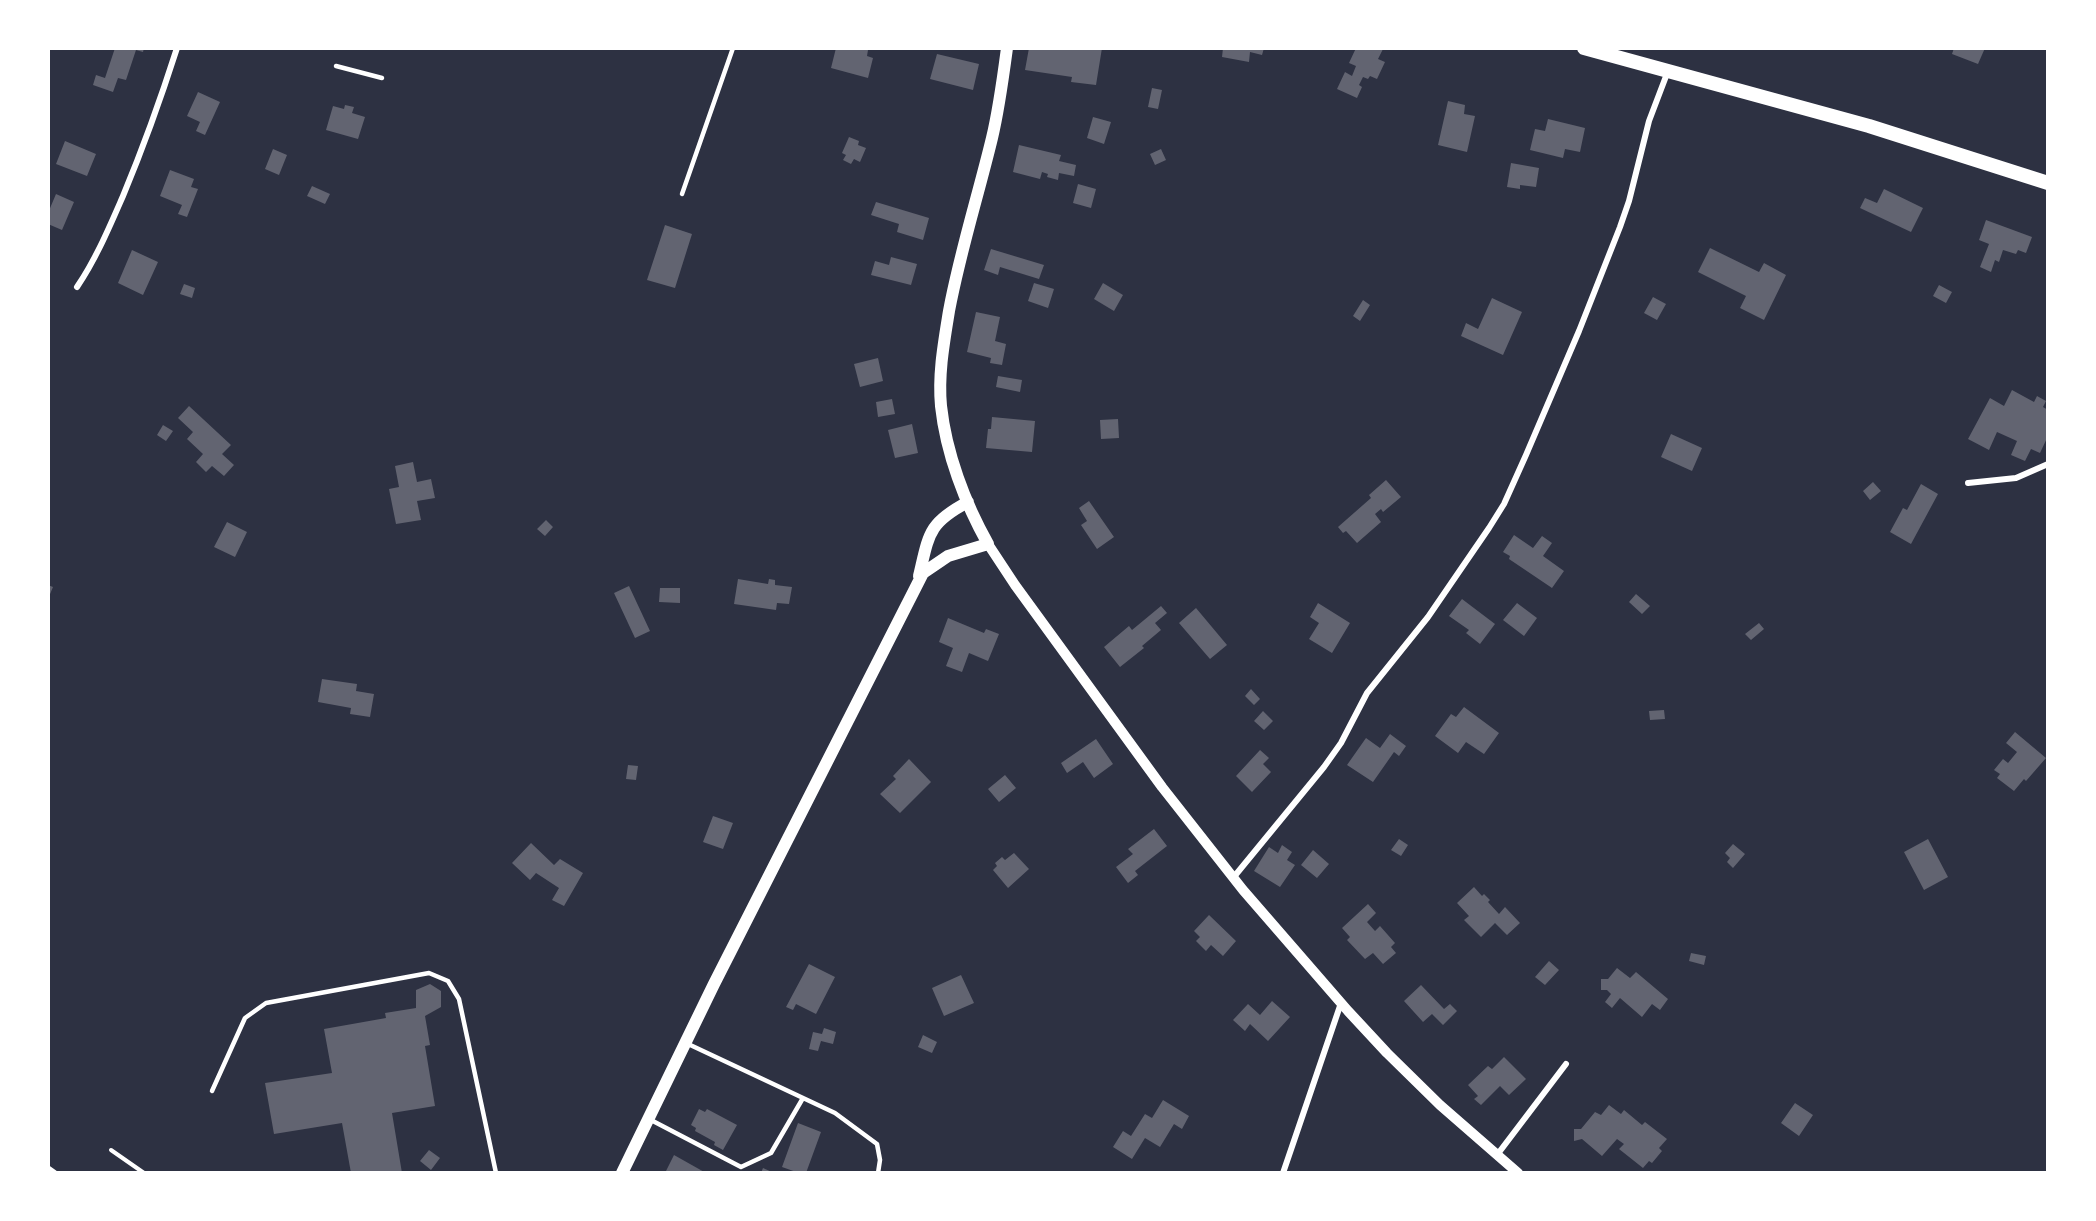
<!DOCTYPE html>
<style>
body{margin:0}
#map{position:relative;width:2096px;height:1221px;overflow:hidden;background:#2d3142;font-family:"Alegreya Sans",sans-serif}
canvas{display:block}
.frame{position:absolute;inset:0;border:50px solid #fff;pointer-events:none}
</style>
<div id="map">
<canvas width="2096" height="1221"></canvas>
<div class="frame"></div>
</div>
<script>
const ctx = document.querySelector('canvas').getContext('2d');
ctx.lineJoin = 'round';
function fill(path, color) {
  ctx.fillStyle = color;
  ctx.fill(path, 'evenodd');
}
function trace(path, color, width, dash) {
  ctx.strokeStyle = color;
  ctx.lineWidth = width;
  ctx.lineCap = dash ? 'butt' : 'round';
  ctx.setLineDash(dash || []);
  ctx.stroke(path);
}
fill(new Path2D(`
 M115,48H144L143,52L136,50L126,80L118,78L113,92L93,85L96,75L105,78Z
 M836,48H859L868,50L867,56L873,58L868,78L831,68Z
 M1029,48H1102L1096,85L1071,82L1072,77L1025,70Z
 M1223,48H1264L1262,55L1250,52L1249,62L1222,57Z
 M1356,48L1383,49L1378,59L1385,62L1377,79L1370,76L1368,79L1363,77L1359,85L1362,87L1357,98L1337,89L1345,72L1352,76L1356,66L1349,63Z
 M1954,48H1985L1978,64L1952,54Z
 M937,54L979,64L973,90L930,79Z
 M1152,88L1162,90L1158,109L1148,107Z
 M198,92L220,102L205,135L196,131L200,122L187,116Z
 M1448,101L1465,105L1464,114L1475,116L1467,152L1438,145Z
 M345,105L354,107L352,113L365,117L358,139L326,130L333,106L344,109Z
 M1093,117L1111,122L1104,144L1087,138Z
 M1548,119L1585,128L1580,152L1565,149L1563,158L1530,150L1535,129L1545,131Z
 M849,137L859,141L858,145L866,148L860,162L854,159L851,164L843,160L846,155L842,153Z
 M65,141L96,154L87,176L56,164Z
 M1019,145L1061,155L1059,161L1076,165L1074,176L1059,173L1058,180L1047,177L1048,174L1042,172L1040,179L1013,172Z
 M273,149L287,155L279,175L265,169Z
 M1161,149L1166,160L1155,165L1150,154Z
 M1511,163L1539,168L1536,187L1520,185V189L1507,187Z
 M170,170L194,179L191,187L198,189L187,217L178,214L182,205L160,196Z
 M1078,184L1096,189L1091,208L1073,203Z
 M312,186L330,194L325,204L307,196Z
 M1884,189L1923,208L1911,232L1860,208L1865,198L1877,203Z
 M56,194L74,202L62,230L48,224V213Z
 M876,202L929,218L923,240L897,232L899,224L871,215Z
 M1986,220L2032,237L2026,253L2018,250L2016,254L2003,250L1999,262L1995,260L1991,272L1980,267L1989,244L1979,240Z
 M665,225L692,234L675,288L647,280Z
 M1710,248L1759,272L1764,263L1786,275L1764,320L1740,308L1746,296L1698,272Z
 M991,249L1044,265L1039,279L1000,267L998,275L984,270Z
 M132,250L158,262L143,295L118,283Z
 M891,257L917,264L911,285L871,275L875,261L889,265Z
 M1034,283L1054,289L1048,308L1028,301Z
 M1103,283L1123,295L1114,311L1094,299Z
 M184,284L195,288L192,298L180,294Z
 M1939,285L1952,292L1946,303L1933,296Z
 M1653,297L1666,304L1657,320L1644,313Z
 M1492,298L1522,312L1503,355L1461,336L1466,323L1478,329Z
 M1363,300L1370,305L1360,321L1353,316Z
 M976,312L1000,317L995,341L1006,344L1002,365L990,363L991,358L967,352Z
 M878,358L883,381L860,387L854,364Z
 M998,376L1022,380L1020,392L996,387Z
 M2012,390L2034,402L2037,396L2046,401L2043,407L2048,410V436L2040,453L2031,449L2025,461L2011,455L2017,441L1997,432L1989,450L1968,439L1990,398L2004,406Z
 M892,399L895,414L878,417L876,402Z
 M189,406L231,445L222,454L234,465L224,476L212,466L206,472L196,462L203,454L187,439L193,432L178,418Z
 M992,417L1035,421L1032,452L986,448L988,429H991Z
 M1118,419L1119,438L1101,439L1100,420Z
 M912,424L918,453L895,458L888,430Z
 M163,425L173,431L166,441L157,435Z
 M1671,434L1702,448L1692,471L1661,457Z
 M413,462L417,482L431,479L435,498L417,501L421,520L396,524L389,489L399,487L395,466Z
 M1386,480L1401,497L1383,512L1381,509L1375,514L1381,522L1357,543L1346,531L1343,533L1338,527L1371,498L1369,495Z
 M1873,482L1881,491L1870,500L1863,491Z
 M1921,484L1938,494L1911,544L1890,532L1903,508L1907,510Z
 M1089,501L1114,537L1097,549L1081,525L1087,521L1079,508Z
 M546,520L553,527L545,536L537,529Z
 M227,522L247,532L235,557L214,547Z
 M1514,535L1533,548L1542,536L1552,543L1543,556L1564,571L1552,588L1509,559L1510,556L1503,552Z
 M738,579L768,584L769,579L775,580V585L792,587L789,604L777,603L776,610L734,604Z
 M48,585L53,587L48,599Z
 M629,586L650,631L635,638L614,593Z
 M660,588H680V603L659,602Z
 M1636,594L1650,606L1642,614L1629,602Z
 M1462,599L1495,624L1480,644L1466,633L1469,630L1449,616Z
 M1318,603L1350,623L1332,653L1309,639L1319,623L1310,617Z
 M1517,603L1537,618L1524,636L1503,620Z
 M1161,606L1167,613L1155,623L1161,630L1142,646L1144,648L1120,667L1104,647L1129,626L1132,630Z
 M1196,608L1227,645L1210,659L1179,623Z
 M948,618L984,633L986,629L999,634L988,661L969,653L962,672L946,666L953,648L939,642Z
 M1759,623L1764,629L1751,640L1745,634Z
 M322,679L357,684L356,691L374,694L370,717L350,714L351,708L318,702Z
 M1251,689L1260,699L1254,705L1245,696Z
 M1464,707L1499,733L1484,754L1466,742L1458,753L1435,736L1451,714L1456,717Z
 M1664,710L1665,719L1650,720L1649,711Z
 M1263,711L1273,721L1264,730L1254,721Z
 M2015,732L2046,758L2026,781L2024,779L2014,791L1997,778L2000,774L1994,770L2003,759L2008,763L2017,752L2006,743Z
 M1390,734L1406,746L1399,756L1394,752L1373,782L1347,765L1366,738L1380,748Z
 M1096,739L1113,764L1094,778L1083,762L1067,773L1061,763Z
 M1260,750L1269,758L1263,764L1271,772L1252,792L1236,776Z
 M909,759L931,782L900,813L880,794L896,779L893,776Z
 M628,765L638,766L636,780L626,779Z
 M1005,775L1016,788L999,802L988,789Z
 M713,816L733,823L723,849L703,842Z
 M1154,829L1167,846L1135,871L1138,875L1128,883L1116,867L1133,854L1128,849Z
 M1399,839L1408,845L1401,856L1391,850Z
 M1928,839L1948,877L1924,890L1904,852Z
 M531,843L554,865L560,859L583,873L564,906L552,900L559,888L536,873L530,880L512,863Z
 M1733,844L1745,854L1733,868L1727,862L1730,858L1725,853Z
 M1282,845L1292,852L1287,860L1295,865L1280,887L1254,871L1269,847L1278,853Z
 M1313,850L1329,864L1317,878L1301,865Z
 M1014,853L1029,869L1008,888L993,870L997,866L995,863L1002,857L1005,860Z
 M1474,887L1482,896L1484,894L1490,900L1488,902L1499,914L1505,907L1520,923L1507,935L1495,923L1481,937L1464,920L1469,916L1457,903Z
 M1368,904L1376,913L1367,922L1375,931L1380,926L1395,943L1391,947L1396,953L1383,964L1373,953L1365,959L1347,940L1350,937L1342,928Z
 M1209,915L1236,941L1223,956L1211,945L1206,951L1196,941L1200,937L1194,931Z
 M1691,953L1706,956L1704,965L1689,961Z
 M1549,961L1559,970L1545,985L1535,977Z
 M809,964L835,977L816,1014L796,1004L793,1010L786,1007Z
 M1617,968L1630,978L1636,972L1668,999L1660,1010L1652,1004L1642,1017L1620,998L1612,1008L1605,1002L1611,994L1607,990H1601V979H1608Z
 M961,975L974,1003L944,1016L932,988Z
 M430,984L441,991V1007L425,1016L430,1045L425,1046L435,1106L392,1113L402,1173H351L342,1123L274,1134L265,1083L332,1073L324,1029L386,1018L385,1013L416,1008V990Z
 M1421,985L1444,1009L1450,1004L1457,1011L1443,1025L1432,1014L1423,1022L1404,1001Z
 M1272,1001L1290,1017L1268,1041L1250,1024L1245,1031L1233,1020L1248,1004L1260,1015Z
 M824,1028L836,1032L833,1044L821,1041L818,1051L809,1049L813,1032L822,1034Z
 M923,1035L937,1042L932,1053L918,1047Z
 M1504,1057L1526,1079L1509,1095L1500,1086L1481,1105L1474,1099L1478,1096L1468,1085L1488,1066L1492,1069Z
 M1163,1100L1189,1116L1182,1129L1174,1124L1160,1147L1145,1138L1132,1159L1113,1147L1123,1131L1131,1136L1145,1114L1152,1118Z
 M1795,1103L1813,1115L1799,1136L1781,1123Z
 M1609,1105L1621,1114L1624,1110L1642,1125L1645,1122L1667,1139L1659,1148L1662,1151L1652,1163L1649,1161L1643,1168L1619,1149L1624,1144L1617,1139L1602,1156L1582,1139L1574,1141V1129H1581L1595,1112L1601,1115Z
 M699,1109L705,1112L707,1109L737,1125L723,1150L714,1145L715,1142L695,1131L696,1128L691,1125Z
 M798,1123L821,1132L806,1173H799L782,1167Z
 M429,1150L440,1158L431,1170L420,1161Z
 M674,1155L706,1173H665Z
 M763,1168L774,1173H761Z`), '#626471');
trace(new Path2D(`
 M111,1150L144,1173
 M49,1168L56,1173`), '#fff', 4);
trace(new Path2D(`
 M336,66L382,78
 M682,194L733,48
 M686,1043L835,1113L877,1144L880,1160L878,1173
 M212,1091L245,1018L266,1003L429,973L448,981L459,999L496,1173
 M649,1119L741,1167L771,1153L803,1098`), '#fff', 4.5);
trace(new Path2D(`
 M77,287C96,259 109,228 123,196C143,148 161,98 177,48
 M1968,483L2016,478L2048,464
 M1233,878L1324,767L1341,743L1367,693L1428,617L1489,528L1504,504L1526,455L1579,331L1620,227L1629,201L1649,121L1668,71
 M1497,1155L1566,1064
 M1283,1173L1341,1003`), '#fff', 6);
trace(new Path2D(`
 M988,544L1015,585L1162,787L1243,890L1348,1011L1387,1053L1440,1105L1518,1173`), '#fff', 10);
trace(new Path2D(`
 M919,576C929,534 928,523 968,502
 M622,1173L714,984L923,573L948,556L988,544C965,503 946,453 941,406C938,374 944,342 949,311C960,252 978,196 992,138C999,109 1003,78 1007,48`), '#fff', 12);
trace(new Path2D(`
 M1584,48L1869,126L2048,183`), '#fff', 14);
</script>
